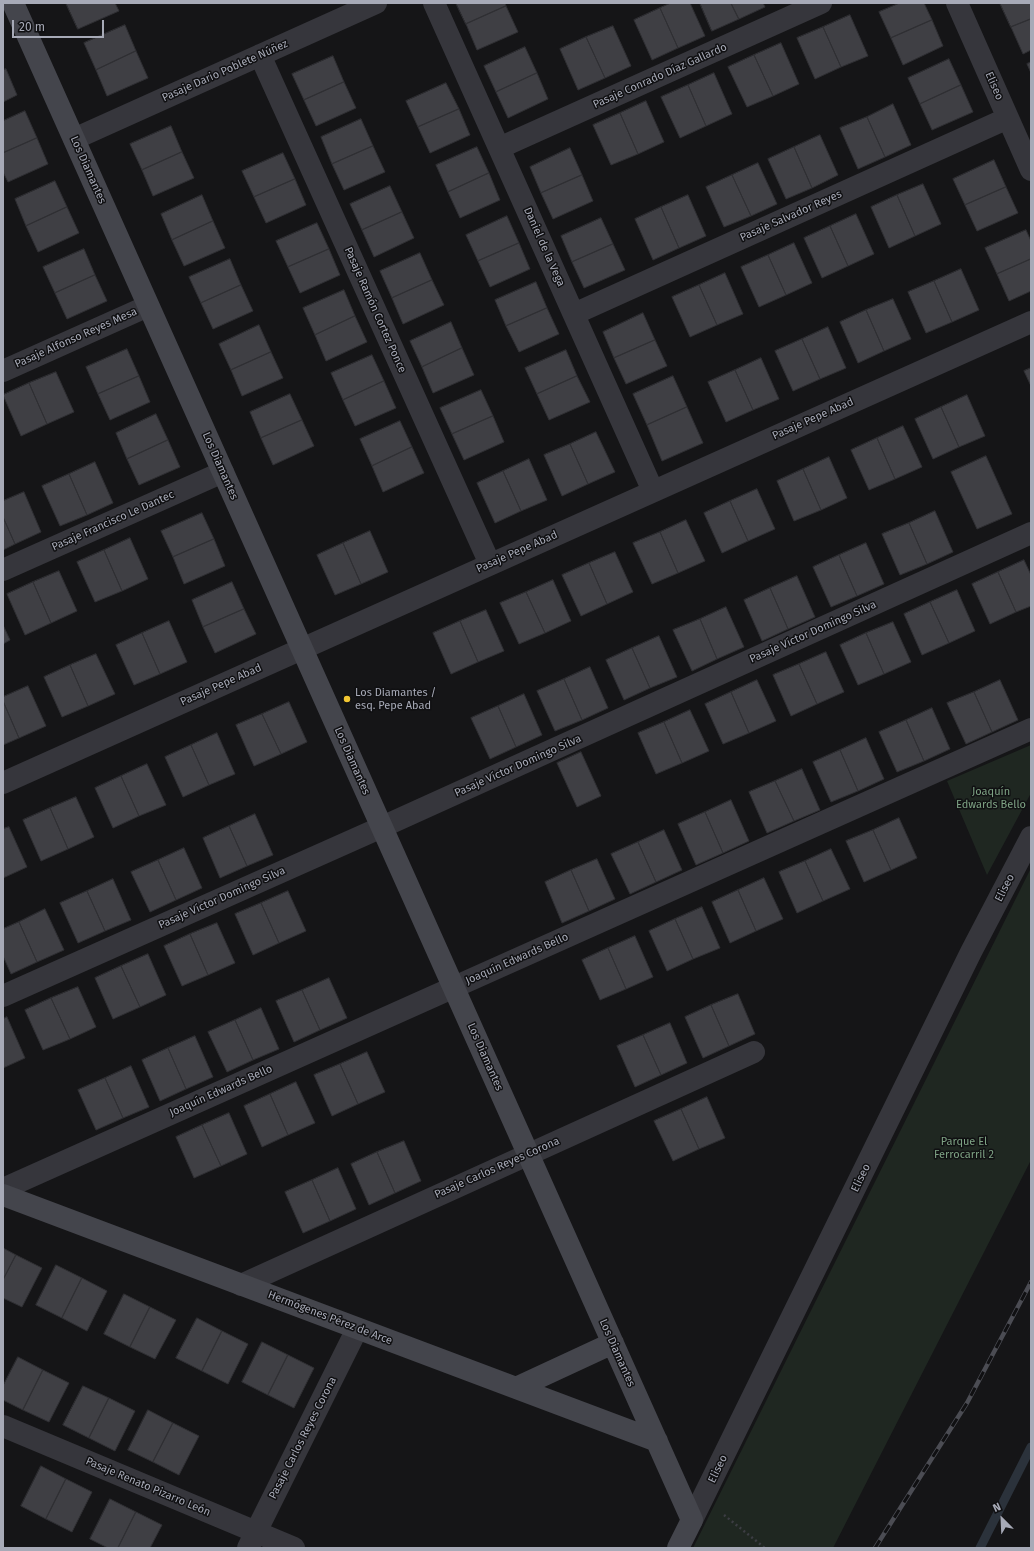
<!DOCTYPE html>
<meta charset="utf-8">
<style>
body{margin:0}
#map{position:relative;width:1034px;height:1551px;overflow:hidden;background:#151517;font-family:"Fira Sans",sans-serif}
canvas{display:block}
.frame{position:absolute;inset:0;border:4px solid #a7aab7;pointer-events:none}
.north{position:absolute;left:982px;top:1499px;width:40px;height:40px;-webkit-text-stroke:3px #101012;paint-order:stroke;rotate:336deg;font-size:11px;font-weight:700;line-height:16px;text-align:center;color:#a7aab7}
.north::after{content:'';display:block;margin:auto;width:14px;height:18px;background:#a7aab7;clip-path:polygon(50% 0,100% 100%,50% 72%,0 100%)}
.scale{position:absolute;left:12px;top:20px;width:92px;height:18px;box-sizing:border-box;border:2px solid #a7aab7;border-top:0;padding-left:5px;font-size:12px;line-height:14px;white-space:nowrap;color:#a7aab7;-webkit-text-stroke:3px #101012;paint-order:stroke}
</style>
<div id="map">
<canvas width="1034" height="1551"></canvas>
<div class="frame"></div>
<div class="north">N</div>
<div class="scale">20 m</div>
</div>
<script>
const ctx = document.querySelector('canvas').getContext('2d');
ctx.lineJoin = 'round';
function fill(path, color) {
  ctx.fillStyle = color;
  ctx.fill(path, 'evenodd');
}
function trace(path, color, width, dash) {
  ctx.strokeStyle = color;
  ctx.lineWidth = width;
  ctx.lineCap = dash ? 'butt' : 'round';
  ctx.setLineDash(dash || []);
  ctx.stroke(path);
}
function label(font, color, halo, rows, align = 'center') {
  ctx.font = font + ' "Fira Sans",sans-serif';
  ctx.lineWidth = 3;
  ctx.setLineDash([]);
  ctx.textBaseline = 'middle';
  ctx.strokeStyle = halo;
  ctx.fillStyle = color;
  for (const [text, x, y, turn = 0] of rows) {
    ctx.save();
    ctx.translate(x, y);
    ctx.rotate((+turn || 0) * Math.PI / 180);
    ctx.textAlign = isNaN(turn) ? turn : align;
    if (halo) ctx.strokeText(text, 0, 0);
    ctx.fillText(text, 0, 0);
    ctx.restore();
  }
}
fill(new Path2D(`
 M1031,745V793L987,875L947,781Z
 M1031,868V1160L833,1548H693Z`), '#1f2721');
trace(new Path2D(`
 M980,1548L1031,1447`), '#2b323b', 9);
const building = new Path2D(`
 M66,3H115L119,11L78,29Z
 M456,3H505L506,6L466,24Z
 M671,3H690L705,36L678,48L660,8Z
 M700,3H731L739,19L712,31Z
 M731,3H763L765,7L739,19Z
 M900,3H924L932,20L891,38L879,12Z
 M1000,3H1031V19L1011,27Z
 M506,6L518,32L477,50L466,24Z
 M660,8L678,48L652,60L634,20Z
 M850,15L868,56L841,67L823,27Z
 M1031,19V50L1023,54L1011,27Z
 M932,20L943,46L903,65L891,38Z
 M125,25L136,51L96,70L84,43Z
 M613,26L631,66L605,78L586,37Z
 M823,27L841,67L815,79L797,38Z
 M586,37L605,78L578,90L560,49Z
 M781,43L799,84L773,96L754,55Z
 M525,47L537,73L496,92L484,66Z
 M136,51L148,78L107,96L96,70Z
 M754,55L773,96L747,107L728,67Z
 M333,56L344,82L304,100L292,74Z
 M949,59L961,85L920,104L908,78Z
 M1031,62V73L1027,64Z
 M6,69L17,95L3,102V70Z
 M537,73L548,99L508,118L496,92Z
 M714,73L732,114L706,126L688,85Z
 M344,82L356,108L316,126L304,100Z
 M446,83L459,109L418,127L406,101Z
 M688,85L706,126L680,138L661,97Z
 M961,85L973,112L932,130L920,104Z
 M646,101L664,142L638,154L620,113Z
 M893,104L911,145L885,157L867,117Z
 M459,109L470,135L430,153L418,127Z
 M25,111L37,138L3,153V121Z
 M620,113L638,154L611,165L593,125Z
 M867,117L885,157L858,169L840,128Z
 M361,119L373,146L332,164L321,137Z
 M171,126L182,152L142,170L130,144Z
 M820,135L838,175L812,188L794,147Z
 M37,138L48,164L8,182L3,172V153Z
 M373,146L385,172L344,190L332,164Z
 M477,147L489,173L448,192L436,165Z
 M794,147L812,188L786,199L768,159Z
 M570,148L582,175L541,193L530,167Z
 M182,152L194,178L153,196L142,170Z
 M283,153L295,179L254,197L242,171Z
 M994,160L1006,187L965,205L953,179Z
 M758,163L777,204L751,216L732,175Z
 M489,173L500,200L460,218L448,192Z
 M582,175L593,201L553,219L541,193Z
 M732,175L751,216L724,227L706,187Z
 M295,179L306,205L266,223L254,197Z
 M55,181L67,207L26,226L15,199Z
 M923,184L941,224L915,236L897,195Z
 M390,186L402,212L362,230L350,204Z
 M1006,187L1018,213L977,231L965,205Z
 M202,195L213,221L172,240L161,214Z
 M688,195L706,236L679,248L661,207Z
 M897,195L915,236L889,248L871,207Z
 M67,207L79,233L38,252L26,226Z
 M661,207L679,248L653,260L635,219Z
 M402,212L414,238L374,257L362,230Z
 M856,214L874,254L848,266L830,226Z
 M507,216L519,243L478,261L466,235Z
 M601,218L613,244L572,262L561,236Z
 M213,221L225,248L184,266L172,240Z
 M317,223L329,249L288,267L276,241Z
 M830,226L848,266L822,278L804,238Z
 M1026,230L1031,241V259L997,274L985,248Z
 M519,243L530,269L490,287L478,261Z
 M794,243L812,283L786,295L768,255Z
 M613,244L625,270L584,288L572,262Z
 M84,249L95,275L55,293L43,267Z
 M329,249L340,275L300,293L288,267Z
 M420,253L432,280L392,298L380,271Z
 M768,255L786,295L759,307L741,267Z
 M230,259L241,285L201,303L189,277Z
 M1031,259V291L1009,301L997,274Z
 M961,269L979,310L952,322L934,281Z
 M725,273L743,314L717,325L699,285Z
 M95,275L107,301L67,319L55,293Z
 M432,280L444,305L403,324L392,298Z
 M934,281L952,322L926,333L908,292Z
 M536,282L547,308L506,326L495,300Z
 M241,285L253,311L213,329L201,303Z
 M699,285L717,325L690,337L672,297Z
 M344,290L355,316L315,335L303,308Z
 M893,299L911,339L884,351L866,310Z
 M547,308L559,334L519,352L506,326Z
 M866,310L884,351L858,363L840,322Z
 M643,313L655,340L614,358L603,332Z
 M355,316L367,342L326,361L315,335Z
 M451,322L462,348L422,367L410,341Z
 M259,325L271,352L231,370L219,344Z
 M828,327L846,368L820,379L802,339Z
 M802,339L820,379L793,391L775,351Z
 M655,340L667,366L626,384L614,358Z
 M462,348L474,375L433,393L422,367Z
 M127,349L139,376L98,394L86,367Z
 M566,350L577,376L537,394L525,368Z
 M271,352L283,378L242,396L231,370Z
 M372,355L384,381L343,400L331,373Z
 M761,358L779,399L753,410L735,370Z
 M1031,368V386L1024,371Z
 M735,370L753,410L726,422L708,382Z
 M56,372L74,412L47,424L29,383Z
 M139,376L150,402L110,420L98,394Z
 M577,376L590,402L549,420L537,394Z
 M673,376L687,407L647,425L633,394Z
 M384,381L396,408L355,426L343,400Z
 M29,383L47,424L21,436L3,395Z
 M481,390L493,416L452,434L440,408Z
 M290,394L302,420L261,438L250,412Z
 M967,395L985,436L959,447L941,407Z
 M687,407L703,443L662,461L647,425Z
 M941,407L959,447L933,459L915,419Z
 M156,414L168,440L127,459L116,433Z
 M493,416L504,442L464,460L452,434Z
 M302,420L314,446L273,465L261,438Z
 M400,421L412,447L372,466L360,439Z
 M903,426L922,467L895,479L877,438Z
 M596,432L615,472L588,484L570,444Z
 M877,438L895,479L869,490L851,450Z
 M168,440L180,467L139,485L127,459Z
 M570,444L588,484L562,496L544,455Z
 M412,447L424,473L383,492L372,466Z
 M986,456L1012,514L977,529L951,472Z
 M829,457L847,498L821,510L803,469Z
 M529,459L547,500L521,511L503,471Z
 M95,462L113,503L87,515L69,474Z
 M803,469L821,510L794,521L777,481Z
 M503,471L521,511L495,523L477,483Z
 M69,474L87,515L60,526L42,486Z
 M757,489L775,529L748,541L730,501Z
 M24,492L41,532L15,544L3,517V501Z
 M730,501L748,541L722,553L704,513Z
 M935,511L953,552L927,564L909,523Z
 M202,513L214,539L173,557L161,531Z
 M3,517L15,544L3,550Z
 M686,520L705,561L678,573L660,532Z
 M909,523L927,564L900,575L882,534Z
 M370,531L388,572L361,584L343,543Z
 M660,532L678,573L652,584L633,543Z
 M130,538L148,579L122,591L104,550Z
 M214,539L225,566L184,584L173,557Z
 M343,543L361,584L335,595L317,555Z
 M866,543L884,584L857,596L839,555Z
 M104,550L122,591L95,602L77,562Z
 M615,552L633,592L607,604L589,563Z
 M839,555L857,596L831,607L813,567Z
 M1024,560L1031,575V606L1016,612L998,572Z
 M589,563L607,604L581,616L562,575Z
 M59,571L77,611L51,623L33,582Z
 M998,572L1016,612L990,624L972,584Z
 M797,576L815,617L788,629L770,588Z
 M553,580L571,621L545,633L526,592Z
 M33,582L51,623L25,635L7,594Z
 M232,582L244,609L203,627L192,600Z
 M770,588L788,629L762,641L744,600Z
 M957,590L975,631L949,643L930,602Z
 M526,592L545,633L519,644L500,603Z
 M930,602L949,643L922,655L904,614Z
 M726,607L744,647L717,659L700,619Z
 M244,609L256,634L215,653L203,627Z
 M486,610L504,651L478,662L460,621Z
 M700,619L717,659L692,671L673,630Z
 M169,621L187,662L160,674L142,633Z
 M460,621L478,662L451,674L433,633Z
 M893,622L911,662L884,674L866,633Z
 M3,625L10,640L3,644Z
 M142,633L160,674L134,685L116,645Z
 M866,633L884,674L858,685L840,645Z
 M659,636L677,677L650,688L632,648Z
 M632,648L650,688L624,700L606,660Z
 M826,652L844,692L817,704L799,664Z
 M96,654L115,694L88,706L70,665Z
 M799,664L817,704L791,716L773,675Z
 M70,665L88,706L62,717L44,677Z
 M590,667L608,708L582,720L564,679Z
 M564,679L582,720L555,731L537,691Z
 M757,680L776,721L749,733L731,692Z
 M1000,680L1018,720L992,732L974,692Z
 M28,686L46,726L19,738L3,701V697Z
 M731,692L749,733L723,744L705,704Z
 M974,692L992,732L966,744L947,703Z
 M524,694L542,735L516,747L498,706Z
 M3,701L19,738L3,745Z
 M289,702L307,742L281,754L262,714Z
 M498,706L516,747L490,759L471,718Z
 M932,708L950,749L924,761L906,720Z
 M690,710L709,751L682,763L664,722Z
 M262,714L281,754L254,766L236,725Z
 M906,720L924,761L897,772L879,732Z
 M664,722L682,763L656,774L638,733Z
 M217,733L235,774L209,785L191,745Z
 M866,738L884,779L858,791L840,750Z
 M191,745L209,785L183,797L165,757Z
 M840,750L858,791L831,802L813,762Z
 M581,752L601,796L577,807L557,763Z
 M147,764L166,805L139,816L121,776Z
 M802,769L820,810L794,821L775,781Z
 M121,776L139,816L113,828L95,788Z
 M775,781L794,821L767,833L749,792Z
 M76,797L94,837L68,849L50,808Z
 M731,800L749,841L723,853L705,812Z
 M50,808L68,849L41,861L23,820Z
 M705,812L723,853L696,865L678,824Z
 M255,814L273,855L247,866L229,826Z
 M899,818L917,858L891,870L873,830Z
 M229,826L247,866L220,878L203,838Z
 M9,827L27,867L3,878V829Z
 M664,830L682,870L656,882L638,842Z
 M873,830L891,870L864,882L846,841Z
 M638,842L656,882L630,894L611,854Z
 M184,848L202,888L176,900L158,860Z
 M831,849L850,889L823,901L805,861Z
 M597,859L615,899L589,911L571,870Z
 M158,860L176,900L150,912L131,872Z
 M805,861L823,901L797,913L779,872Z
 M571,870L589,911L562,923L545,882Z
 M764,878L783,919L756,931L738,890Z
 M113,879L131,920L105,931L87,891Z
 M738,890L756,931L730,943L712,902Z
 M87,891L105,931L78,943L60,903Z
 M288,891L306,931L279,943L261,903Z
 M261,903L279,943L253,955L235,914Z
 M702,907L720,948L693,959L675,919Z
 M45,909L64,950L37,962L19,922Z
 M675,919L693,959L667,971L649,931Z
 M19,922L37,962L11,974L3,956V929Z
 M217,923L235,963L208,975L190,934Z
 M190,934L208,975L182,986L164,946Z
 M635,936L653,977L626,989L608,948Z
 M608,948L626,989L600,1000L582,960Z
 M148,954L166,995L140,1007L121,966Z
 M121,966L140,1007L113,1019L95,978Z
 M329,978L347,1018L320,1030L302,990Z
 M78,987L96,1027L70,1039L51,998Z
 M302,990L320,1030L294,1042L276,1001Z
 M738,994L755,1034L729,1046L711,1005Z
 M51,998L70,1039L43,1050L25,1010Z
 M711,1005L729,1046L703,1058L685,1017Z
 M261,1008L279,1049L253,1060L235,1020Z
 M7,1017L25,1058L3,1068V1019Z
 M235,1020L253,1060L227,1072L208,1032Z
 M670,1023L687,1063L661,1075L643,1035Z
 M643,1035L661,1075L635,1087L617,1046Z
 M195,1036L213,1077L186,1089L168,1048Z
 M168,1048L186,1089L160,1101L142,1060Z
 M367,1052L385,1092L358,1104L340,1064Z
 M340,1064L358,1104L332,1116L314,1075Z
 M131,1066L149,1107L123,1118L105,1078Z
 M105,1078L123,1118L96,1130L78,1090Z
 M296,1082L315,1123L288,1135L270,1094Z
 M270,1094L288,1135L262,1147L244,1106Z
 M707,1097L725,1138L699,1149L681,1109Z
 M681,1109L699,1149L673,1161L654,1121Z
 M229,1113L247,1154L221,1166L202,1125Z
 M202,1125L221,1166L194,1178L176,1137Z
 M404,1141L421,1181L395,1193L377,1152Z
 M377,1152L395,1193L369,1205L351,1164Z
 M338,1168L356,1209L330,1221L312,1180Z
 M312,1180L330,1221L303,1233L285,1192Z
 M3,1248L16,1255L3,1280Z
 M16,1255L42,1268L22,1307L3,1298V1280Z
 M56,1265L82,1278L62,1318L36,1305Z
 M82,1278L107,1291L87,1331L62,1318Z
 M124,1294L150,1307L130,1347L104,1334Z
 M150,1307L176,1320L155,1359L130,1347Z
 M197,1318L222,1331L202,1371L176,1358Z
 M222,1331L248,1344L228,1384L202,1371Z
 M262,1342L288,1355L268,1395L242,1382Z
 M288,1355L314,1368L294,1408L268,1395Z
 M18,1357L43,1370L23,1410L3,1400V1386Z
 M43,1370L69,1383L49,1422L23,1410Z
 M83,1386L109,1398L89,1438L63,1425Z
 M109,1398L135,1411L115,1451L89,1438Z
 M148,1410L173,1423L153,1462L128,1450Z
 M173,1423L199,1436L179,1475L153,1462Z
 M41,1466L66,1479L46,1519L21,1506Z
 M66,1479L92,1492L72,1532L46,1519Z
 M110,1499L136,1512L118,1548H108L90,1539Z
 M136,1512L162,1525L150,1548H118Z`);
fill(building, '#3f3f44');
trace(building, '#2f2f33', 1);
trace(new Path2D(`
 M724,1515L765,1548`), '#3c3d43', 2.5, [2, 3]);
trace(new Path2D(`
 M434,3L653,491
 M957,3L1031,170
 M260,55L490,564
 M74,139L376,3
 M499,148L821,3
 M574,314L1008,118
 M3,371L148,306
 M3,570L223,472
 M3,783L1031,322
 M3,996L382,827L1031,533
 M3,1189L1031,729
 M241,1285L754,1052
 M3,1426L294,1548
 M692,1520L971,952L1031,837
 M248,1548L357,1329`), '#36363c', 22);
trace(new Path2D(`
 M13,3L692,1520L678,1548
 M3,1195L657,1441
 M516,1388L613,1343`), '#44454c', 22);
const rail = new Path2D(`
 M875,1548L967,1403L1031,1282`);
trace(rail, '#4b4c53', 4.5);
trace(rail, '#101012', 3, [9]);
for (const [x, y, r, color] of [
 [347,699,4,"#f2c632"]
]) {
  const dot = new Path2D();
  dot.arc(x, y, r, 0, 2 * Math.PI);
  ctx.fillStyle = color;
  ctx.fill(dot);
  trace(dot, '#101012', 1.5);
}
label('11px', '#a7aab7', '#101012', [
 ["Pasaje Dario Poblete Núñez",225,71,-24],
 ["Pasaje Conrado Díaz Gallardo",660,76,-24],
 ["Eliseo",994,86,66],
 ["Los Diamantes",88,170,66],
 ["Pasaje Salvador Reyes",791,216,-24],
 ["Daniel de la Vega",544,247,66],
 ["Pasaje Ramón Cortez Ponce",375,310,66],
 ["Pasaje Alfonso Reyes Mesa",76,338,-24],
 ["Pasaje Pepe Abad",813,419,-24],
 ["Los Diamantes",220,466,66],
 ["Pasaje Francisco Le Dantec",113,521,-24],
 ["Pasaje Pepe Abad",517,552,-24],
 ["Pasaje Víctor Domingo Silva",813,632,-24],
 ["Pasaje Pepe Abad",221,685,-24],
 ["Los Diamantes",352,761,66],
 ["Pasaje Víctor Domingo Silva",518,766,-24],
 ["Eliseo",1005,888,-63],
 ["Pasaje Víctor Domingo Silva",222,898,-24],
 ["Joaquín Edwards Bello",517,959,-24],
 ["Los Diamantes",485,1057,66],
 ["Joaquín Edwards Bello",221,1091,-24],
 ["Pasaje Carlos Reyes Corona",497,1168,-24],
 ["Eliseo",861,1178,-64],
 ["Hermógenes Pérez de Arce",330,1318,21],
 ["Los Diamantes",617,1353,66],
 ["Pasaje Carlos Reyes Corona",303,1438,-63],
 ["Eliseo",718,1469,-64],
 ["Pasaje Renato Pizarro León",148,1487,23]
]);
label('11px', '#a7aab7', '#101012', [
 ["Los Diamantes /",355,693],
 ["esq. Pepe Abad",355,706]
], 'left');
label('11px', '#7ea284', '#101012', [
 ["Joaquín",991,792],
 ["Edwards Bello",991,805],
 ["Parque El",964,1142],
 ["Ferrocarril 2",964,1155]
]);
</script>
